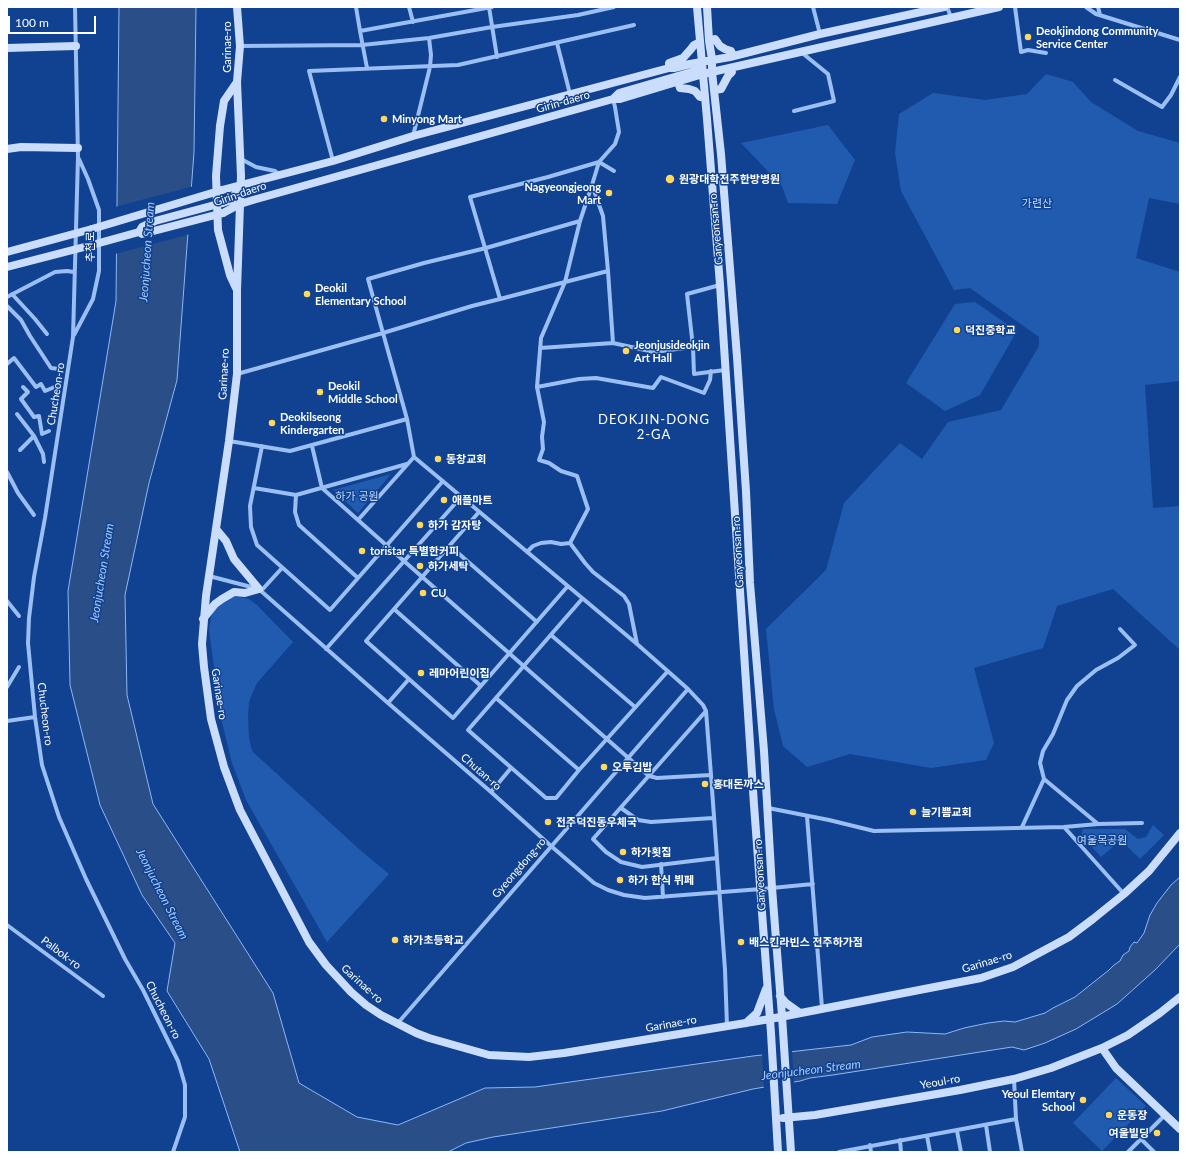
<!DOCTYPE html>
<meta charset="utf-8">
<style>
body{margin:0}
#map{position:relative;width:1187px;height:1159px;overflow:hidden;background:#104291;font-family:Lato,sans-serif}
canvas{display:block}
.frame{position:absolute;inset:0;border:8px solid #fff;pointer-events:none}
.scale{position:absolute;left:8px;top:16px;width:88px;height:18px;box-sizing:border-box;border:2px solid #fff;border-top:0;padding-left:5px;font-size:12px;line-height:14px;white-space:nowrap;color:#fff;-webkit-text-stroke:3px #104291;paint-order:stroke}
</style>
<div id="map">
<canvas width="1187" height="1159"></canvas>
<div class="frame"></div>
<div class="scale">100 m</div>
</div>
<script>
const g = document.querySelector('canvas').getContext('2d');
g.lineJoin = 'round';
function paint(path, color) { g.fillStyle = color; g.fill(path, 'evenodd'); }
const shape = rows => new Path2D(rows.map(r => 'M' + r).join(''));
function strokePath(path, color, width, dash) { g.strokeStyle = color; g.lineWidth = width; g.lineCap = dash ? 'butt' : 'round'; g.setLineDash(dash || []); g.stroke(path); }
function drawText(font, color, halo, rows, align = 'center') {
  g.font = font + ' Lato,"Noto Sans KR",sans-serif'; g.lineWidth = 3; g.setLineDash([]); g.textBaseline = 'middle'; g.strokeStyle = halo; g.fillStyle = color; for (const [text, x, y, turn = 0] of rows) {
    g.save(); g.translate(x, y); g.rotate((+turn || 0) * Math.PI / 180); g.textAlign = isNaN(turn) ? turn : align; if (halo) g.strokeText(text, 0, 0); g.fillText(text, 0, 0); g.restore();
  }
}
paint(shape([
 [1046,74,1073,82,1091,102,1138,131,1180,143,1180,204,1149,198,1136,258,1180,272,1180,381,1145,385,1153,508,1180,506,1180,650,1113,589,1057,606,1043,648,974,668,994,743,986,760,931,768,850,754,807,767,783,746,774,709,766,629,826,570,844,503,900,443,922,459,948,422,1001,410,1039,346,1039,337,970,288,954,290,901,191,895,153,899,114,933,93,985,100,1027,94],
 [828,125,855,160,837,204,788,203,782,186,741,143],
 [975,302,1017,331,980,395,945,411,906,383,955,304],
 [391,474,358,513,333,490],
 [234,597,240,597,249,599,257,605,293,642,257,683,252,694,249,702,248,717,249,737,251,747,253,752,359,849,389,874,327,942,246,800,232,763,221,718,209,630,211,617,214,610,220,605],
 [1153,825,1164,835,1140,859,1121,840,1101,857,1082,836,1082,832,1083,829,1125,829,1138,839,1146,837],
 [1116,1078,1146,1106,1102,1151,1073,1123]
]), '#215bb0');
const water = shape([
 [119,7,196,7,194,152,177,380,149,483,125,595,127,695,153,804,273,993,299,1083,357,1117,398,1125,485,1088,535,1087,753,1056,851,1045,872,1037,907,1032,945,1034,964,1028,988,1023,1004,1021,1015,1022,1045,1013,1053,1008,1075,997,1109,970,1114,965,1120,961,1123,955,1129,951,1130,947,1134,942,1137,943,1144,933,1150,915,1157,903,1171,885,1180,877,1180,944,1155,970,1117,1004,1076,1029,1045,1043,1024,1050,1012,1047,833,1075,810,1078,800,1081,753,1089,662,1111,493,1137,466,1143,448,1152,240,1152,209,1059,167,991,175,943,142,895,100,805,70,685,68,591,116,301,119,7]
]);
paint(water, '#294e88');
strokePath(water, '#8cb8f7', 1);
paint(shape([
 [194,186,190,234,115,254,115,207],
 [792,1050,794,1084,764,1089,762,1053]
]), '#104291');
strokePath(shape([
 [75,7,78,157,73,337,45,518,34,577,29,618,28,643,35,717,42,765,59,817,86,879,125,959,143,990,178,1061,185,1085,185,1117,173,1152],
 [356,7,360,31,492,7],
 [409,7,413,22],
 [489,7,497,57],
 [813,7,820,34],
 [947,7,951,17],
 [1015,7,1021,52,1028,50,1046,53],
 [1086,7,1096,14,1180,40],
 [1098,7,1100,15],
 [360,31,367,68],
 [557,43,570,94],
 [240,46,362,45,429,38,492,27,578,15,614,7],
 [1115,80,1162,107,1171,95,1180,77],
 [794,111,834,101,828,74,801,52],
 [413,136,430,67,431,55,429,38],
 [241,159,256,167,275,171,280,175],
 [333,161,309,71,458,65,634,25],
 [580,221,592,185],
 [608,271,603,216,592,185,599,162,615,144,619,132,615,107,613,99],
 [720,285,687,294,693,347,694,374,725,370],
 [12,294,35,319,47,334],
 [7,297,55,272,67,271,74,272],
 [500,299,470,197,548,177,599,162,614,171],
 [7,306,21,320,30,336,51,368,59,369],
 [74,335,93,299,99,271,99,210,88,179,79,159],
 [540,348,613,343,654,352,693,347],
 [7,364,14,358,36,387,41,384,45,391,57,386],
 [237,374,383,333,407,419,414,457,637,644,688,689,703,705,706,711,711,775,725,970,727,1026],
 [23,387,28,392,21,399,34,417,39,416,42,434,49,431],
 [537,387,579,379,596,378,653,388,661,377,704,393,710,380,711,371],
 [17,414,34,436,43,454,44,462],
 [229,441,290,451,407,419],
 [262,446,250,506,251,527,257,545,330,610,443,481],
 [312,446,322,488,404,561,649,776,657,778,711,775],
 [20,450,34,436],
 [7,472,18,493,34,515],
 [254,488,296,495,407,464],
 [296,495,295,512,299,525,358,578],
 [479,512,366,641,453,718,567,587],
 [358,520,414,457],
 [570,543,585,563,593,572,624,596,629,604,637,644],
 [450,546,537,622],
 [527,552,533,546,541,543,551,542,561,544,570,543,588,509,577,476,561,471,549,463,539,460,543,449,542,437,544,422,537,387,541,338,565,282,580,221,486,248,424,263,368,279,383,333,472,306,500,299,565,282,608,271,613,343],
 [209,576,259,589,261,591,388,703,491,792,551,846,594,883,608,890,624,895,645,898,761,889,813,884],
 [261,591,282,568],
 [582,599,468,730,546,798,556,798,579,770,668,671],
 [7,601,19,616],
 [394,609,481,686],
 [551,635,635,707],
 [326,649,461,497],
 [7,687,19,667],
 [496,698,579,770],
 [388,703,409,679],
 [706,711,593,839,606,852,621,862,642,867,717,858],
 [7,721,35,717],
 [491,792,511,768],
 [621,808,638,820,651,822,713,818],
 [768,808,829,820,874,831,1064,827,1124,894],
 [807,816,822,1008],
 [1098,824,1044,779,1040,763,1043,751,1053,734,1067,700,1077,686,1096,670,1118,658,1135,645,1120,629],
 [1022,827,1044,779],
 [1064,827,1098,824,1142,823],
 [661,864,663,897],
 [7,925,103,996],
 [397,1024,688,689],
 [1014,1079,1016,1119,1022,1152],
 [986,1125,990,1152],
 [957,1131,961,1152],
 [927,1136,930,1152],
 [1141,1139,1154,1152],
 [900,1140,901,1152],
 [870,1145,871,1152],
 [839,1152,1016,1119],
 [1128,1152,1165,1115]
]), '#9bbef3', 4);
strokePath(shape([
 [237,7,240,46,237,82,241,176,237,290,237,374,229,441,206,596,202,644,204,667,211,719,224,767,240,810,309,942,326,965,351,992,366,1005,381,1015,416,1033,429,1038,489,1055,529,1057,564,1053,770,1019,981,978,1013,967,1069,937,1093,919,1124,894,1149,871,1180,833],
 [697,7,707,119,720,285,754,805,771,1033,778,1152],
 [707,7,709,41,712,59,712,72,721,154,737,357,746,491,750,583,764,751,772,888,782,1016,791,1152],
 [709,41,715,39,720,46,725,49,731,51,733,56],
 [7,48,76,46],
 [669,68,669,63,683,58,691,49,694,45,700,42],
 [678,82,680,88,689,89,695,91,700,97,705,97],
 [714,90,721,89,728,76,732,72,731,68],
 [613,99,619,93,702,69],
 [7,149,21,147,78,148],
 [222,190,333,161,413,136,669,68,674,68,690,64,730,57,820,34,944,7],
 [222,203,232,200,239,187],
 [223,213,240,204,253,200,613,99,620,99,703,74,999,7],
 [7,252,92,229],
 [7,267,92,245],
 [236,288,230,275,218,230,216,176,220,126,224,101,237,82],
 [203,619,215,604,222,599,234,592,245,593,259,589,234,559,226,541,216,529],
 [780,996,786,1003,800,1013],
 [746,1023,757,1013,766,989],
 [1102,1048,1116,1068,1180,1129],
 [783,1118,815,1115,960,1090,1014,1079,1051,1068,1102,1048,1128,1035,1160,1013,1180,997]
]), '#caddfd', 8);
strokePath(shape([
 [92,229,222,190],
 [139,232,142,227,155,221,222,203],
 [92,245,139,232,142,234,223,213]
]), '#caddfd', 8);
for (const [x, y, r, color] of [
 [1028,37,4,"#ffd85d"],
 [384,119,4,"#ffd85d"],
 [670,179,5,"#ffd85d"],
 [609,193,4,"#ffd85d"],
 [307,294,4,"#ffd85d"],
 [957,330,4,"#ffd85d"],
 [626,351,4,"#ffd85d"],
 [320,392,4,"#ffd85d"],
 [272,423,4,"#ffd85d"],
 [438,459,4,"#ffd85d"],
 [444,500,4,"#ffd85d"],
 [420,525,4,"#ffd85d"],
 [362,551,4,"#ffd85d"],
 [420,566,4,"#ffd85d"],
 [423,593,4,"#ffd85d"],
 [421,673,4,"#ffd85d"],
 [604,767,4,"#ffd85d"],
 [705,784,4,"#ffd85d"],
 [913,812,4,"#ffd85d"],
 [548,822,4,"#ffd85d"],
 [623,852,4,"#ffd85d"],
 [620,880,4,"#ffd85d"],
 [395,940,4,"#ffd85d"],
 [741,942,4,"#ffd85d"],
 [1083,1100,4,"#ffd85d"],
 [1109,1115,4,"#ffd85d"],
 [1157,1133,4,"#ffd85d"]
]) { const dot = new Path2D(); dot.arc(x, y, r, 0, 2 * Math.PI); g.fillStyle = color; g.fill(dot); strokePath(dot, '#104291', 1.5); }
drawText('bold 11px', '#fff', '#104291', [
 ["Deokjindong Community",1036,31],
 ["Service Center",1036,44],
 ["Minyong Mart",392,119],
 ["원광대학전주한방병원",679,179],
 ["Nagyeongjeong",601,187,"right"],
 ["Mart",601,200,"right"],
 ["Deokil",315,288],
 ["Elementary School",315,301],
 ["덕진중학교",965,330],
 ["Jeonjusideokjin",634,345],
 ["Art Hall",634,358],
 ["Deokil",328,386],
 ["Middle School",328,399],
 ["Deokilseong",280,417],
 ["Kindergarten",280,430],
 ["동창교회",446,459],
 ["애플마트",452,500],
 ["하가 감자탕",428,525],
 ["toristar 특별한커피",370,551],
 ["하가세탁",428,566],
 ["CU",431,593],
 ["레마어린이집",429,673],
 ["오투김밥",612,767],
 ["홍대돈까스",713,784],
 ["늘기쁨교회",921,812],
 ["전주덕진동우체국",556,822],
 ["하가횟집",631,852],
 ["하가 한식 뷔페",628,880],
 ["하가초등학교",403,940],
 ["배스킨라빈스 전주하가점",749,942],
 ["Yeoul Elemtary",1075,1094,"right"],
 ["School",1075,1107,"right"],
 ["운동장",1117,1115],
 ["여울빌딩",1149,1133,"right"]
], 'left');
drawText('11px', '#fff', '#104291', [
 ["Garinae-ro",227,47,-90],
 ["Girin-daero",563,102,-16],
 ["Girin-daero",240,194,-19],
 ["Garyeonsan-ro",716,229,-95],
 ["추천로",90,247,-90],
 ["Garinae-ro",224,374,-87],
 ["Chucheon-ro",56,394,-81],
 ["Garyeonsan-ro",738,552,-93],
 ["Garinae-ro",219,694,81],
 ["Chucheon-ro",45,714,83],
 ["Chutan-ro",481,772,41],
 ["Gyeongdong-ro",519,868,-49],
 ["Garyeonsan-ro",760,875,-93],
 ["Palbok-ro",61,953,37],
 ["Garinae-ro",987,962,-17],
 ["Garinae-ro",362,984,42],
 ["Chucheon-ro",163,1010,63],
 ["Garinae-ro",671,1024,-10],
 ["Yeoul-ro",940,1082,-10]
]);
drawText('11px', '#c2dafe', '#104291', [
 ["가련산",1037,203],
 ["하가 공원",357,496],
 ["여울목공원",1102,840]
]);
drawText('italic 12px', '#a7c9fa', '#104291', [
 ["Jeonjucheon Stream",147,252,-86],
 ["Jeonjucheon Stream",102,573,-81],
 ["Jeonjucheon Stream",162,894,63],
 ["Jeonjucheon Stream",811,1070,-7]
]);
g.letterSpacing = '1px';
drawText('13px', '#fff', '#104291', [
 ["DEOKJIN-DONG",654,420],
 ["2-GA",654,435]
]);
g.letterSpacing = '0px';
</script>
